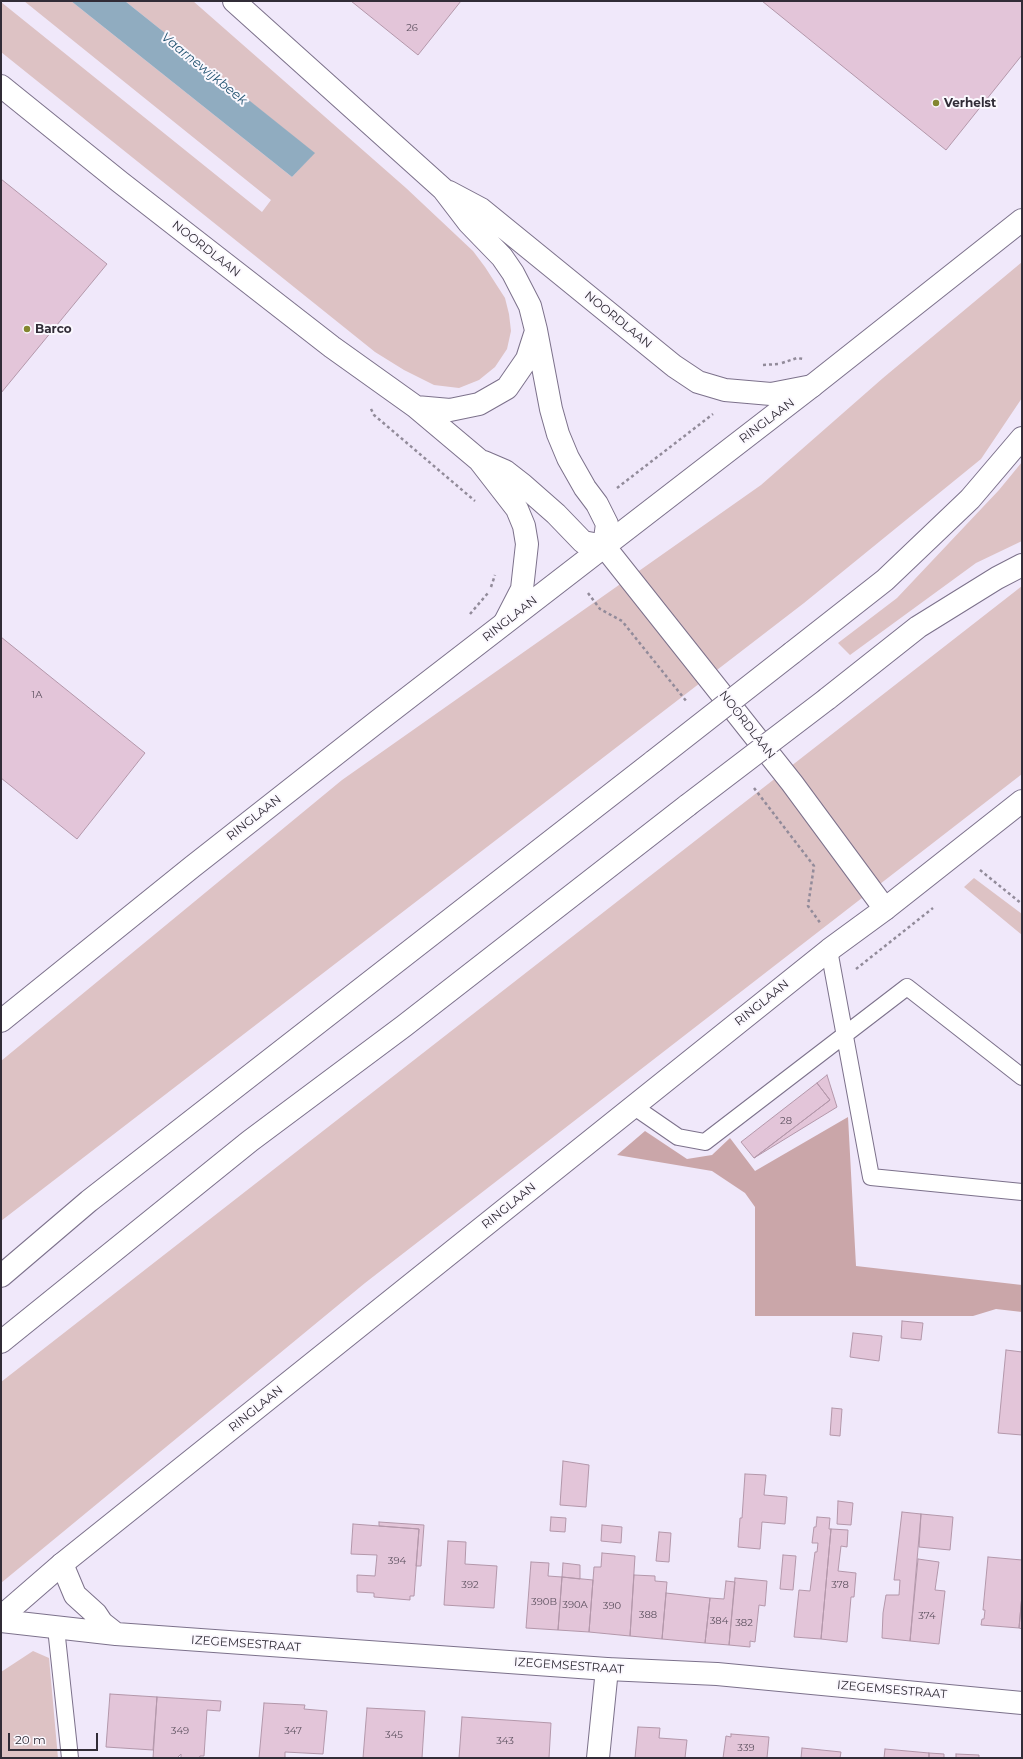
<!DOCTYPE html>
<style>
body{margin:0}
#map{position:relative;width:1023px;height:1759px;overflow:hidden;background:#f0e8fa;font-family:Montserrat,sans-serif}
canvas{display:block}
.frame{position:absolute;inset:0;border:2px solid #312c37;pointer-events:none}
.scale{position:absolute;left:8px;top:1733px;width:90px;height:18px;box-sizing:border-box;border:2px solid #312c37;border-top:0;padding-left:5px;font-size:12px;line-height:14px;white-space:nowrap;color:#312c37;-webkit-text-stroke:3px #fbf8fe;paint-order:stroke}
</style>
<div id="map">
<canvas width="1023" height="1759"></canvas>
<div class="frame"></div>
<div class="scale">20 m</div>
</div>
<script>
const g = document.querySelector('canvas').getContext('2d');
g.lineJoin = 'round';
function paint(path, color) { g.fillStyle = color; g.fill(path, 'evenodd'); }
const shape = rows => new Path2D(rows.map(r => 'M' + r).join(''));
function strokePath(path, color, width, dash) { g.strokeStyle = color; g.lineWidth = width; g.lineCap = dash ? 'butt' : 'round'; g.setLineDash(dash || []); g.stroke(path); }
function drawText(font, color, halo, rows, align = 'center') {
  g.font = font + ' Montserrat,sans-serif'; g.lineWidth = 4; g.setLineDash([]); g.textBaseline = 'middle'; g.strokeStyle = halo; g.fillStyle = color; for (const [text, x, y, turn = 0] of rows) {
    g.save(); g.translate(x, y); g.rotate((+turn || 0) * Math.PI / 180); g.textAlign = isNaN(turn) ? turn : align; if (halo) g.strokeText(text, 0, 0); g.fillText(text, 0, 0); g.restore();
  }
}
paint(shape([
 [24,1,71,1,292,177,314,153,125,1,193,1,406,188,473,251,485,267,505,298,509,314,511,331,507,349,495,367,479,380,459,388,434,385,404,370,375,352,1,52,1,2,262,212,271,200],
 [1022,262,1022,398,981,459,804,603,1,1221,1,1061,342,780,761,485,883,378],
 [1022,462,1022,541,976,563,850,655,838,643,897,598,999,490],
 [1022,586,1022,774,365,1283,1,1583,1,1382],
 [974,878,1022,914,1022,935,964,887],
 [33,1651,49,1658,58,1758,1,1758,1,1672]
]), '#ddc2c4');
paint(shape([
 [848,1117,856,1266,1022,1285,1022,1312,996,1309,973,1316,755,1316,755,1207,745,1193,712,1171,617,1155,645,1131,687,1159,712,1155,730,1138,755,1171]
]), '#caa6a9');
paint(shape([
 [71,1,125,1,315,153,292,177]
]), '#90acc0');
const building = shape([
 [351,1,461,1,418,55,351,1],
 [762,1,1022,1,1022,55,946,150,762,1],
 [1,179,107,264,1,393,1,179],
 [1,637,145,753,77,839,1,778,1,637],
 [827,1075,837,1107,754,1158,830,1100,817,1083,827,1075],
 [817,1083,830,1100,754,1158,741,1142,817,1083],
 [902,1321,923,1323,921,1340,901,1338,902,1321],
 [853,1333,882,1336,879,1361,850,1357,853,1333],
 [1006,1350,1022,1352,1022,1435,998,1433,1006,1350],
 [832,1408,842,1409,840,1436,830,1435,832,1408],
 [563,1461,589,1465,586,1507,560,1505,563,1461],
 [745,1474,766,1475,764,1495,787,1497,785,1524,762,1522,760,1549,738,1547,740,1518,742,1518,745,1474],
 [838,1501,853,1503,851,1525,837,1524,838,1501],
 [902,1512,921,1514,910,1641,882,1638,883,1613,886,1595,899,1595,900,1580,894,1580,902,1512],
 [921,1514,953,1517,950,1550,919,1547,921,1514],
 [551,1517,566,1518,565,1532,550,1531,551,1517],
 [817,1517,830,1518,829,1529,831,1529,821,1639,794,1637,799,1590,810,1591,815,1552,817,1552,818,1543,812,1543,814,1527,816,1527,817,1517],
 [379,1522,424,1525,421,1566,416,1566,419,1529,379,1526,379,1522],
 [353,1524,419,1529,414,1596,410,1596,410,1600,374,1597,374,1593,357,1592,357,1575,375,1576,377,1555,351,1554,353,1524],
 [602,1525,622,1527,621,1543,601,1541,602,1525],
 [831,1529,848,1530,847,1547,841,1546,838,1571,856,1573,854,1597,851,1597,847,1642,821,1639,831,1529],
 [659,1532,671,1533,669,1562,656,1561,659,1532],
 [448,1541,466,1542,465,1564,497,1566,494,1608,444,1605,448,1541],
 [602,1553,635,1556,630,1636,589,1632,594,1567,601,1567,602,1553],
 [783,1555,796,1556,793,1590,780,1589,783,1555],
 [988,1557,1022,1560,1022,1595,1019,1628,981,1625,982,1619,984,1619,985,1610,983,1610,988,1557],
 [918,1559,939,1562,935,1590,945,1591,939,1644,910,1641,918,1559],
 [531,1562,549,1563,548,1576,562,1577,558,1630,526,1628,531,1562],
 [563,1563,580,1565,580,1579,562,1577,563,1563],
 [634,1575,655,1576,655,1581,667,1582,662,1639,630,1636,634,1575],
 [562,1577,593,1580,589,1632,558,1630,562,1577],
 [735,1578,767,1581,765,1606,759,1605,755,1642,750,1641,750,1647,729,1645,735,1578],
 [726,1581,735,1582,729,1645,705,1643,710,1598,724,1599,726,1581],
 [666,1593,710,1598,705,1643,662,1639,666,1593],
 [1022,1595,1022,1629,1019,1628,1022,1595],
 [110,1694,157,1697,153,1750,106,1747,110,1694],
 [157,1697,221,1701,220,1711,207,1710,204,1756,200,1756,199,1758,181,1758,181,1754,177,1758,153,1758,157,1697],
 [264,1703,305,1705,304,1709,327,1711,323,1754,285,1752,285,1758,259,1758,264,1703],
 [367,1708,425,1711,422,1758,363,1758,367,1708],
 [462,1717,551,1723,549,1758,459,1758,462,1717],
 [638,1727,660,1728,659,1738,687,1740,685,1758,635,1758,638,1727],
 [731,1734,769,1737,767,1758,723,1758,726,1736,731,1737,731,1734],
 [802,1748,841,1752,840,1758,801,1758,802,1748],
 [885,1749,929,1753,929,1758,884,1758,885,1749],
 [929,1753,944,1754,944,1758,929,1758,929,1753],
 [956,1754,979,1755,979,1758,956,1758,956,1754]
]);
paint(building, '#e3c5d9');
strokePath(building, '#b397aa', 1);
const service = shape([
 [829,950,871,1177,1022,1192],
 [633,1106,678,1137,705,1142,907,987,1022,1077],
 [56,1628,70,1758]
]);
const minor = shape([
 [598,1758,607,1669]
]);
const tertiary = shape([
 [234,1,443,189,469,223,502,257,513,273,530,306,536,330,551,409,558,434,568,458,585,488,597,504,607,524,604,546],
 [1,86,120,182,332,347,416,407,479,460,517,509,524,526,527,544,522,589,505,622],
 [449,192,481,209,674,366,698,382,725,390,771,394,812,386],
 [416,407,450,410,479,404,507,388,527,359,536,331],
 [484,462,505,471,523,485,556,514,583,542,604,546,792,783,885,909],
 [62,1564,75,1595,96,1614,102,1623,116,1634],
 [1,1621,116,1634,607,1669,717,1674,1022,1703]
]);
const primary = shape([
 [1,1021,192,867,378,721,812,386,1022,220],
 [1,1617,62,1564,829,950,885,909,1022,801]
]);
const motorway = shape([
 [792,653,885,580,970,499,1022,438],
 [827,699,918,627,997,578,1022,565],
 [1,1276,89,1201,654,761],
 [1,1342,250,1141,404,1026,688,805]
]);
strokePath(service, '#7c718b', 18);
strokePath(minor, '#7c718b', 24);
strokePath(tertiary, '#7c718b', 24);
strokePath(primary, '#7c718b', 24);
strokePath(motorway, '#7c718b', 24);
strokePath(shape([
 [782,363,797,358,803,359],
 [763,365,778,364],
 [371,409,374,415,475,501],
 [617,488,713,414],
 [491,587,495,575],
 [588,593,600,609,622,621,687,702],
 [470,614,488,593],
 [754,788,814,866,808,906,821,924],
 [980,870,1022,904],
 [856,969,933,908]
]), '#928b9a', 2.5, [3, 3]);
strokePath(service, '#fff', 16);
strokePath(minor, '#fff', 22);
strokePath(tertiary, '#fff', 22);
strokePath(primary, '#fff', 22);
strokePath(motorway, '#fff', 22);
const motorwayBridge = shape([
 [654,761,792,653],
 [688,805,827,699]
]);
strokePath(motorwayBridge, '#7c718b', 24, []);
strokePath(motorwayBridge, '#fff', 22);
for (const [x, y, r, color] of [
 [936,103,4,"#838630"],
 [27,329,4,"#838630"]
]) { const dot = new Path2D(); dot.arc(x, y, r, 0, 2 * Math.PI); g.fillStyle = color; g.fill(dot); strokePath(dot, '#fbf8fe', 1.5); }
drawText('10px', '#5e5260', null, [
 ["26",412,28],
 ["1A",37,695],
 ["28",786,1121],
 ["394",397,1561],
 ["392",470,1585],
 ["378",840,1585],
 ["390B",544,1602],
 ["390A",575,1605],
 ["390",612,1606],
 ["388",648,1615],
 ["374",927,1616],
 ["384",719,1621],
 ["382",744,1623],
 ["349",180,1731],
 ["347",293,1731],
 ["345",394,1735],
 ["343",505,1741],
 ["339",746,1748]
]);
drawText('bold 12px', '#312c37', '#fbf8fe', [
 ["Verhelst",944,103],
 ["Barco",35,329]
], 'left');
drawText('12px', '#312c37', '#fbf8fe', [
 ["NOORDLAAN",206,249,38],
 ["NOORDLAAN",618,320,39],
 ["RINGLAAN",767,421,-37],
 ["RINGLAAN",510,619,-38],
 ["NOORDLAAN",747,725,52],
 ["RINGLAAN",254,818,-38],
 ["RINGLAAN",762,1003,-39],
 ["RINGLAAN",509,1206,-39],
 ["RINGLAAN",256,1409,-39],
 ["IZEGEMSESTRAAT",246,1644,4],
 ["IZEGEMSESTRAAT",569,1666,4],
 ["IZEGEMSESTRAAT",892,1690,5]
]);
drawText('italic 13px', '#235472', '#fbf8fe', [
 ["Vaarnewijkbeek",204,69,39]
]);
</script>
